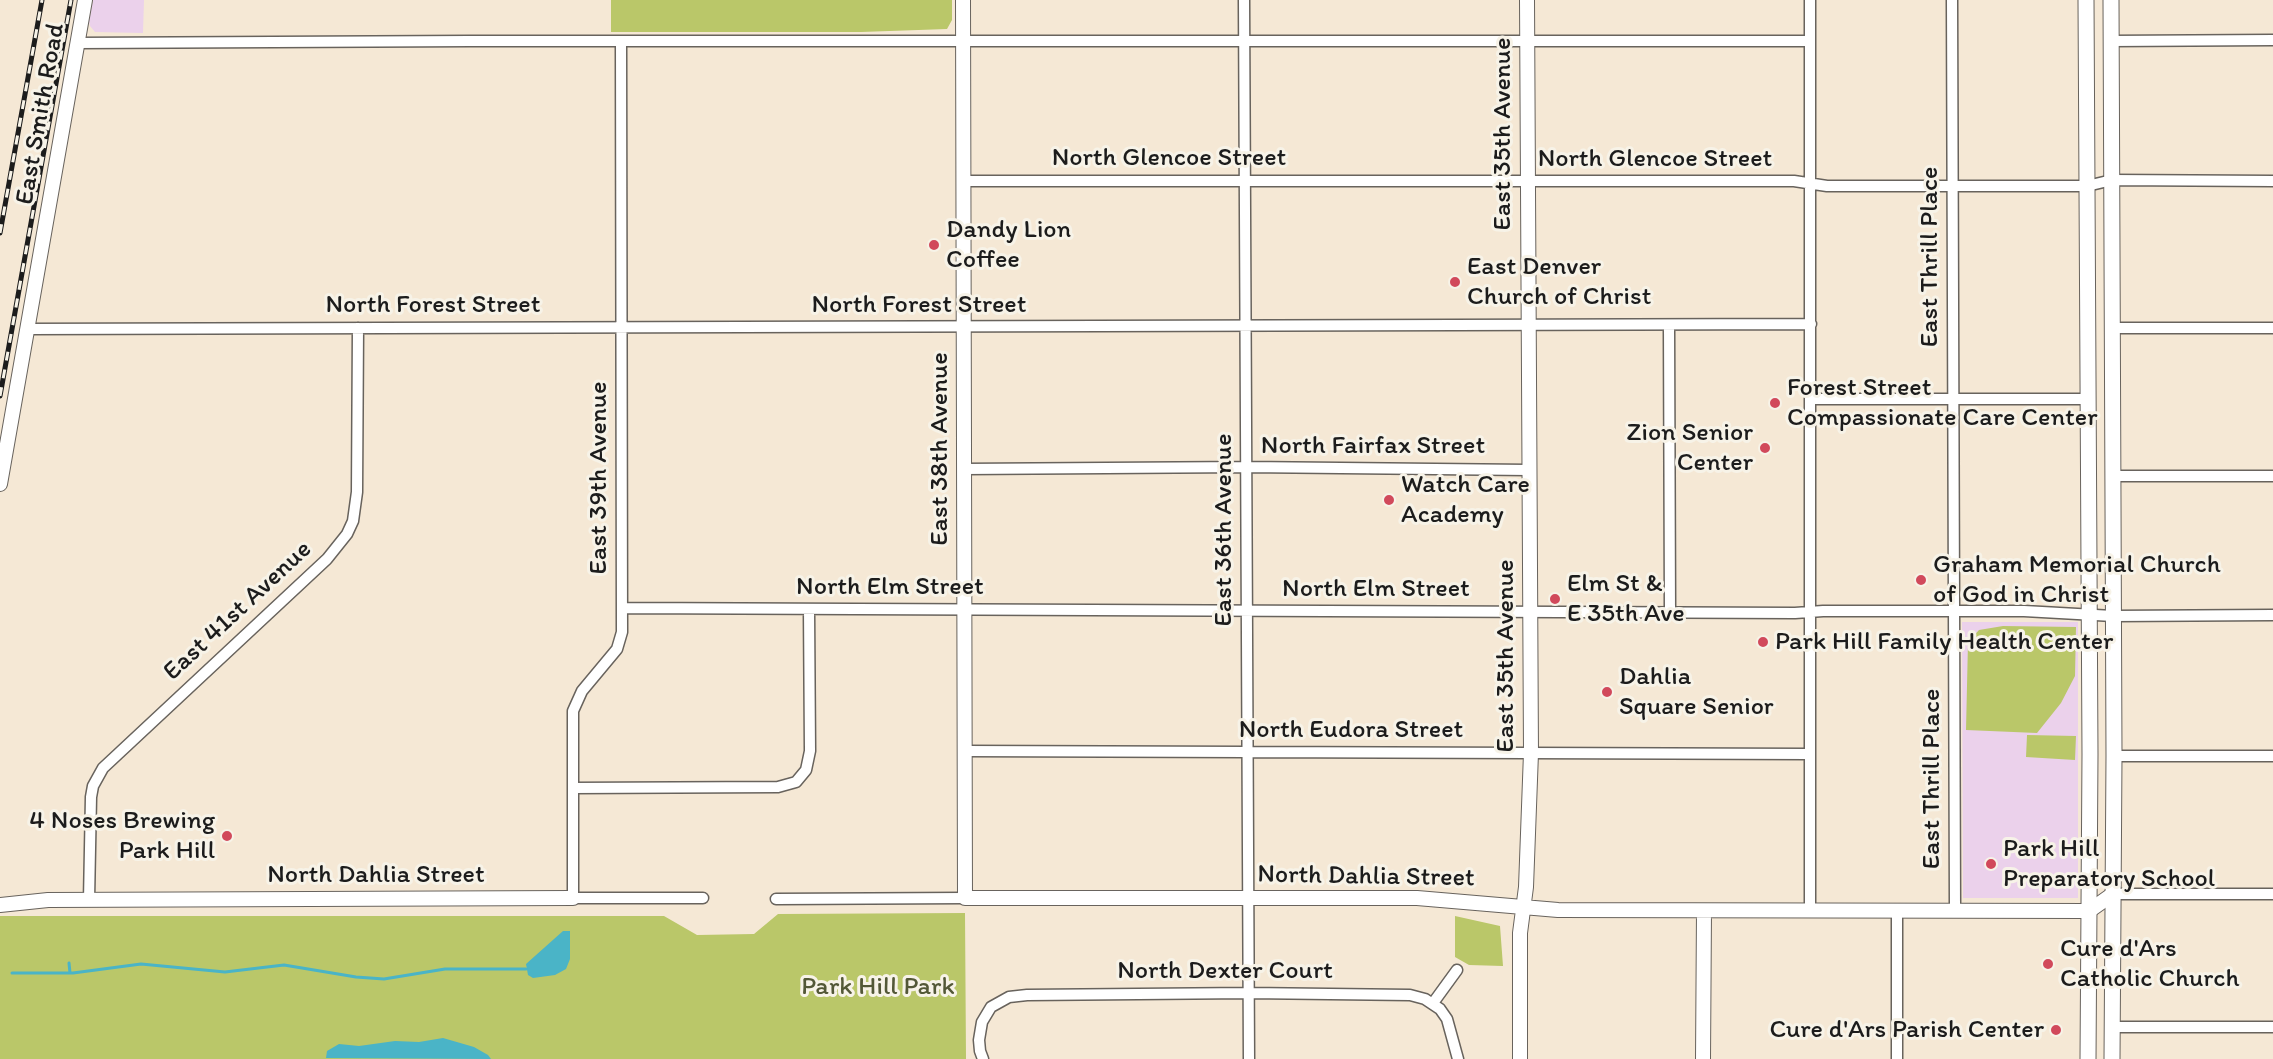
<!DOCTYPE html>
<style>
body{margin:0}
canvas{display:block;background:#f5e8d5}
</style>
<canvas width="2273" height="1059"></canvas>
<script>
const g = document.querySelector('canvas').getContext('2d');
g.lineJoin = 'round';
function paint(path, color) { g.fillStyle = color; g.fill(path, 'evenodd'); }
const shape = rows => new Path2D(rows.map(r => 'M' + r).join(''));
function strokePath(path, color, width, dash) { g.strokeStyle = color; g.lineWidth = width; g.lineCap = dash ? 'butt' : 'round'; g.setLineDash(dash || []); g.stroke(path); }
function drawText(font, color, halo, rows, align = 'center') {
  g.font = font + ' Itim,sans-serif'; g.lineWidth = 6; g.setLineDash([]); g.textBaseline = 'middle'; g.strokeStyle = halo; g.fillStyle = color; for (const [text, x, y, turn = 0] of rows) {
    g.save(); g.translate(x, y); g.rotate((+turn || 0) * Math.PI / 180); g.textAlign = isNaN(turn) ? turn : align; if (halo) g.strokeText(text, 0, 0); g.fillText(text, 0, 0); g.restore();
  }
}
paint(shape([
 [93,0,144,0,143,33,95,32,90,26,89,21],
 [1962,622,2078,622,2078,898,1963,898]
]), '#ebd1eb');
paint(shape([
 [611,0,952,0,952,20,947,29,861,32,611,32],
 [2003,626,2076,627,2075,676,2061,703,2037,733,1966,730,1968,642,1979,630],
 [2027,735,2076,736,2075,760,2026,757],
 [965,913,966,1059,0,1059,0,916,664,916,697,935,754,934,778,914],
 [1455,916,1500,926,1503,966,1469,965,1455,957]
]), '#bac769');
paint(shape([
 [563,931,570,931,570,959,566,969,555,975,533,978,528,975,526,964],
 [443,1038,474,1047,488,1055,491,1059,326,1058,327,1051,339,1044,359,1046,395,1041,419,1042]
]), '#4ab4c7');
strokePath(shape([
 [69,963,70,973],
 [12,973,73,973,141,964,225,972,284,965,356,977,384,979,445,969,526,969]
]), '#4ab4c7', 3);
const minor = shape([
 [1244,0,1249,1059],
 [1810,0,1810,910],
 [1952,0,1955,910],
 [621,41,622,632,617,649,582,691,573,711,573,898,703,898],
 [2110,41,2273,40],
 [77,43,470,41,1810,41],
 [963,181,1794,181,1827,186,2087,186,2112,180,2273,181],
 [1669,325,1670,613],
 [2112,328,2273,328],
 [28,329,1811,324],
 [1811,399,2087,399],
 [964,469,1247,467,1529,470],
 [2113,476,2273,476],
 [622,608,1795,613,1823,611,2024,611,2113,616,2273,615],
 [965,751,1809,754],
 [2114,756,2273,756],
 [573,788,778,787,796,782,806,770,810,751,809,609],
 [2113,894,2273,894],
 [776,899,965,898],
 [89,900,91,797,93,786,103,768,327,559,347,534,353,521,357,492,358,328],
 [1897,911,1897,1059],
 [1433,1003,1457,970],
 [2112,1027,2273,1027],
 [983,1059,980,1051,979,1040,982,1022,991,1007,1009,997,1027,995,1249,993,1410,995,1425,999,1440,1009,1447,1019,1458,1059]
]);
const tertiary = shape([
 [963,0,965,898,1417,898,1558,910,2089,911,2113,894],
 [0,484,85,0],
 [0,905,48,900,573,898],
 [1520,1059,1520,933,1526,887,1531,753,1527,0],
 [1703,1059,1704,911]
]);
const secondary = shape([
 [2086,0,2090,754,2088,1059],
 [2111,0,2114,756,2112,1059]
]);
strokePath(minor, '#68635d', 13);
strokePath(tertiary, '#68635d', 16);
strokePath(secondary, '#68635d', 17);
strokePath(minor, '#fff', 10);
strokePath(tertiary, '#fff', 14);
strokePath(secondary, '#fff', 15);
const rail = shape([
 [0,233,42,0],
 [0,396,71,0]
]);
strokePath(rail, '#1c1c1c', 5);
strokePath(rail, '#f7f3e8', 3, [9]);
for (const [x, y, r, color] of [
 [934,245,6,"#d1495b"],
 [1455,282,6,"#d1495b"],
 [1775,403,6,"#d1495b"],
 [1765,448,6,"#d1495b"],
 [1389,500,6,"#d1495b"],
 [1921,580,6,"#d1495b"],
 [1555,599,6,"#d1495b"],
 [1763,642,6,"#d1495b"],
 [1607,692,6,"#d1495b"],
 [227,836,6,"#d1495b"],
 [1991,864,6,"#d1495b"],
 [2048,964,6,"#d1495b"],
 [2056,1030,6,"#d1495b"]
]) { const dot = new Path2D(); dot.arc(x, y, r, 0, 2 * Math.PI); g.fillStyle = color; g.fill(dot); strokePath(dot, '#f7f3e8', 2); }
drawText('26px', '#1c1c1c', '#f7f3e8', [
 ["East Smith Road",41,114,-80],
 ["East 35th Avenue",1503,134,-90],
 ["North Glencoe Street",1169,158],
 ["North Glencoe Street",1655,159],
 ["East Thrill Place",1930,257,-90],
 ["North Forest Street",433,305],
 ["North Forest Street",919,305],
 ["North Fairfax Street",1373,446],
 ["East 38th Avenue",940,449,-90],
 ["East 39th Avenue",599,478,-90],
 ["East 36th Avenue",1224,530,-90],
 ["North Elm Street",890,587],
 ["North Elm Street",1376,589],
 ["East 41st Avenue",238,611,-43],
 ["East 35th Avenue",1506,656,-90],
 ["North Eudora Street",1351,730],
 ["East Thrill Place",1932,779,-90],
 ["North Dahlia Street",376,875],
 ["North Dahlia Street",1366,877,1],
 ["North Dexter Court",1225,971]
]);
drawText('26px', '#1c1c1c', '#f7f3e8', [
 ["Dandy Lion",946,230],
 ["Coffee",946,260],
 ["East Denver",1467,267],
 ["Church of Christ",1467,297],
 ["Forest Street",1787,388],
 ["Compassionate Care Center",1787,418],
 ["Zion Senior",1753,433,"right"],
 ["Center",1753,463,"right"],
 ["Watch Care",1401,485],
 ["Academy",1401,515],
 ["Graham Memorial Church",1933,565],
 ["of God in Christ",1933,595],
 ["Elm St &",1567,584],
 ["E 35th Ave",1567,614],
 ["Park Hill Family Health Center",1775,642],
 ["Dahlia",1619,677],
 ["Square Senior",1619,707],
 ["4 Noses Brewing",215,821,"right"],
 ["Park Hill",215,851,"right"],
 ["Park Hill",2003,849],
 ["Preparatory School",2003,879],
 ["Cure d'Ars",2060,949],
 ["Catholic Church",2060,979],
 ["Cure d'Ars Parish Center",2044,1030,"right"]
], 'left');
drawText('26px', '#535837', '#f7f3e8', [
 ["Park Hill Park",878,987]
]);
</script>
